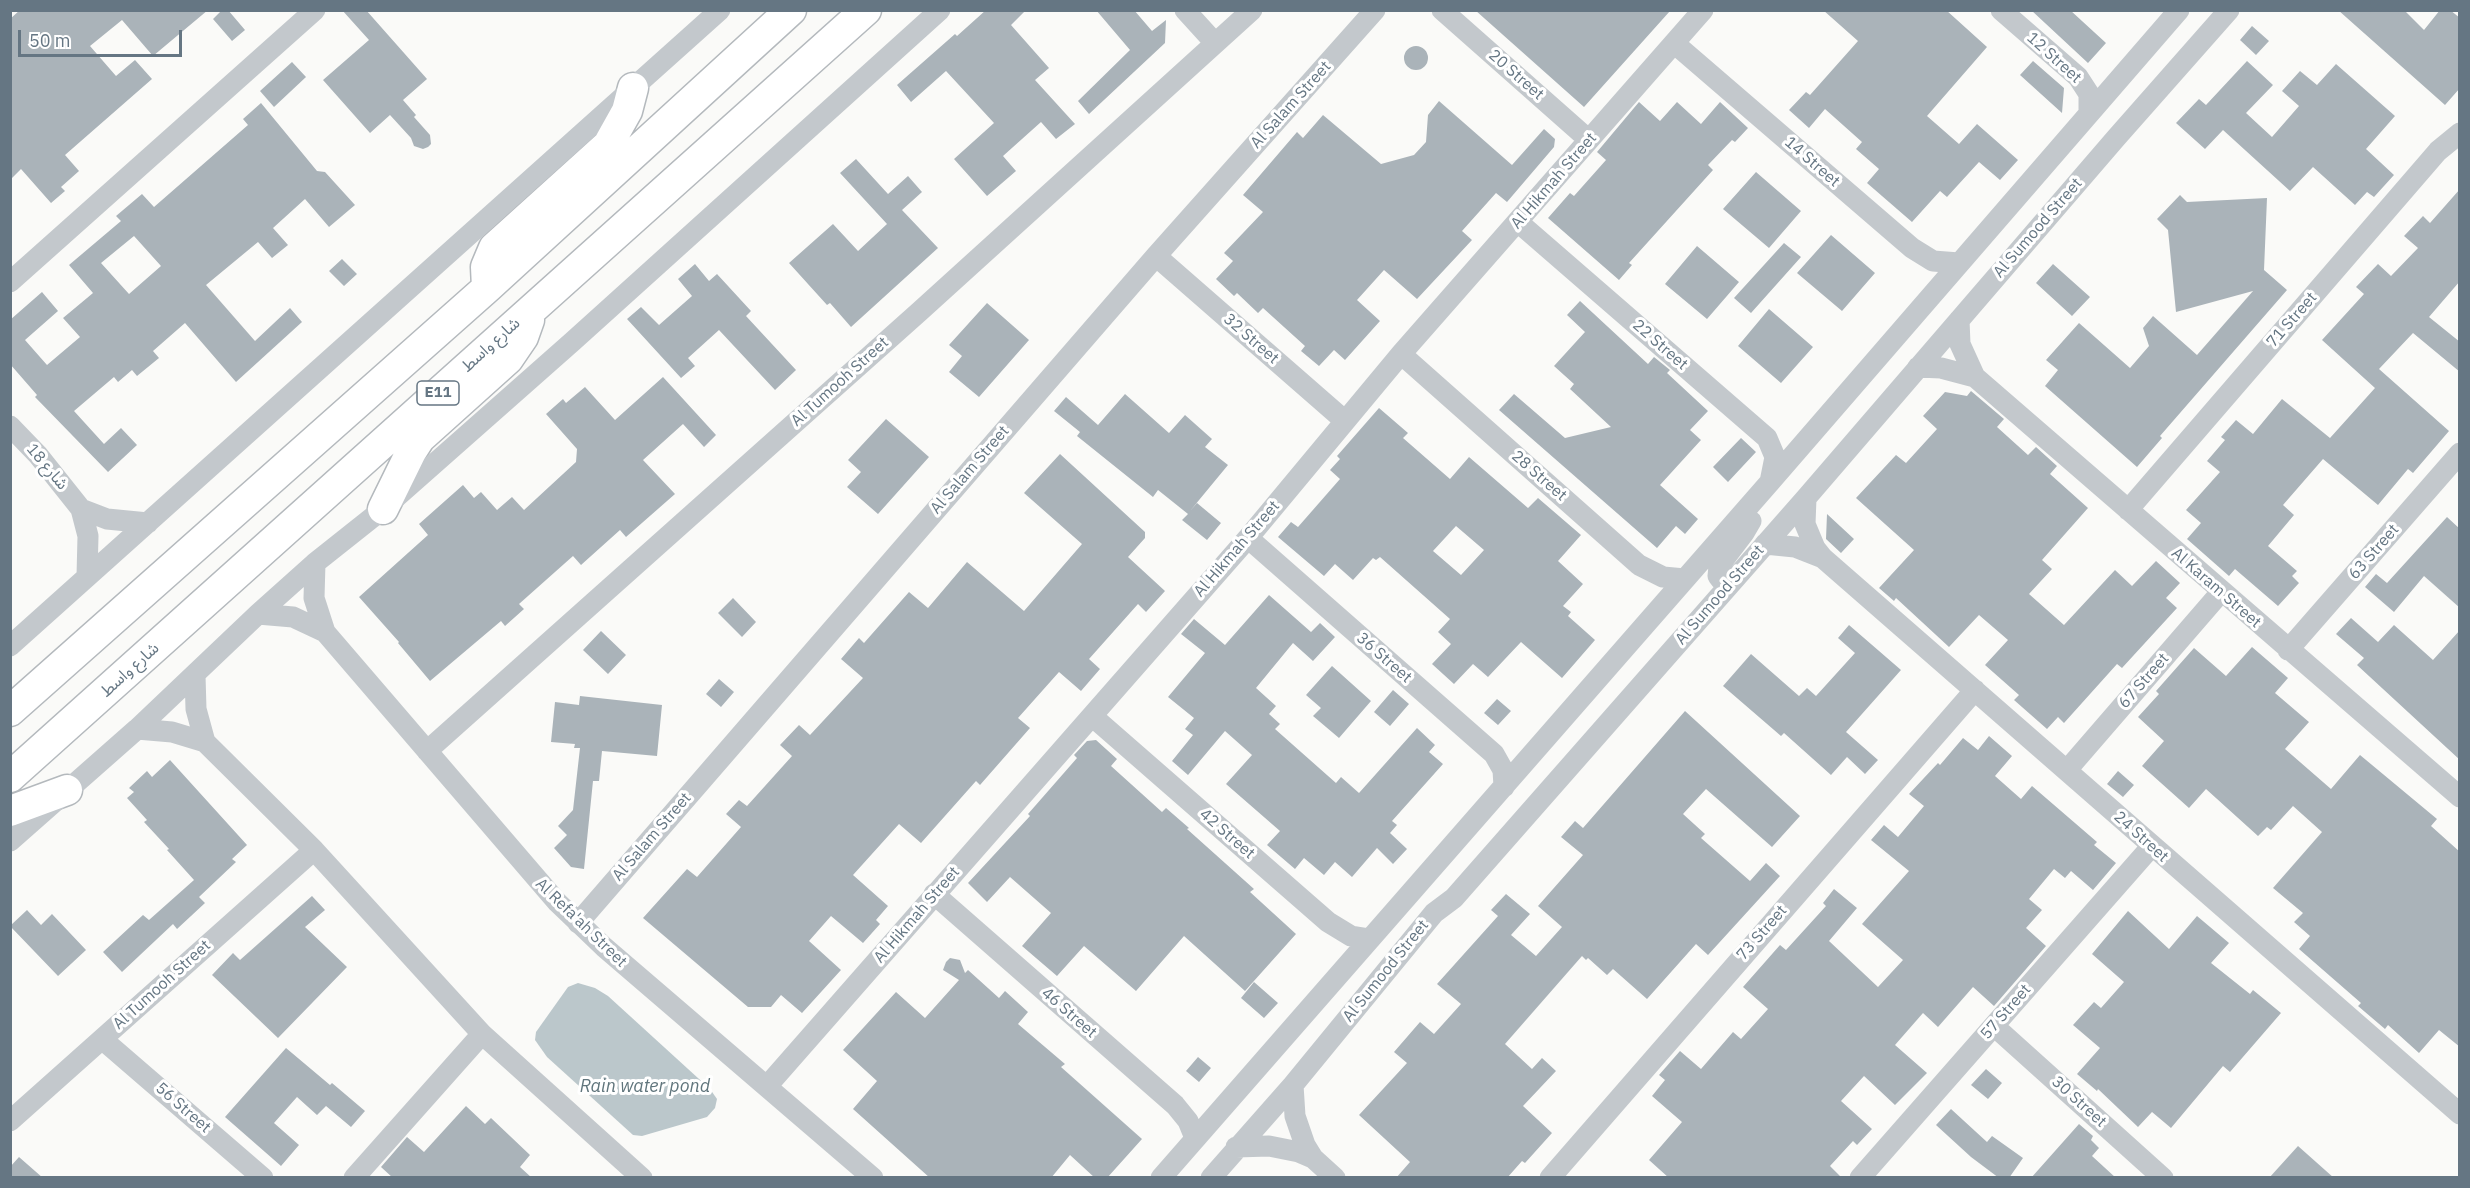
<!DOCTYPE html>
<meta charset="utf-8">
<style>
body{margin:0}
#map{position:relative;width:2470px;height:1188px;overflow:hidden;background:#fafaf8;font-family:"IBM Plex Sans",sans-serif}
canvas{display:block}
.frame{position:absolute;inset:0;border:12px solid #657683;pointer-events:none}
.scale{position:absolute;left:18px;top:30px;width:164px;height:27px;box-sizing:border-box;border:3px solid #657683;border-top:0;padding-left:8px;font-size:18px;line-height:21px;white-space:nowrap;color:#657683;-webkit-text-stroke:4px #fff;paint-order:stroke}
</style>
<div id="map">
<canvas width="2470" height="1188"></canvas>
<div class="frame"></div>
<div class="scale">50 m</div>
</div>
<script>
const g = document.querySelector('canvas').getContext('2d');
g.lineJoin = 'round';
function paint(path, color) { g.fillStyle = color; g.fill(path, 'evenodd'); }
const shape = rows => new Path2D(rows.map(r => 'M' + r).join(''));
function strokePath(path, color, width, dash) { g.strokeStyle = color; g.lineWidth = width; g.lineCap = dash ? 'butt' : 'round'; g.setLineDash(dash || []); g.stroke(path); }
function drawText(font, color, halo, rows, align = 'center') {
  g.font = font + ' "IBM Plex Sans","Noto Sans Arabic",sans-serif'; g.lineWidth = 6; g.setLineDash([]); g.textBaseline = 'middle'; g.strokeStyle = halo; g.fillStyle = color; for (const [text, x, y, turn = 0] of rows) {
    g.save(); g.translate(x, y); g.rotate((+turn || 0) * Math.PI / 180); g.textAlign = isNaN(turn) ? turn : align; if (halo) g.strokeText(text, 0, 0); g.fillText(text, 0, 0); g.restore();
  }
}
paint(shape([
 [578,983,595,988,608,996,710,1089,717,1099,715,1108,707,1117,642,1136,633,1135,547,1057,535,1040,536,1032,568,987]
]), '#bbc7cb');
paint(shape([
 [20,10,208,10,153,56,122,20,90,46,116,76,135,60,152,79,65,155,79,171,61,187,65,191,51,203,21,169,10,180,10,19],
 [222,10,228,10,245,30,232,41,213,19],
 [342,10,366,10,427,79,403,100,416,115,414,117,430,135,431,144,428,147,423,149,414,146,411,138,390,115,370,133,323,80,369,40],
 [986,10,1026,10,1011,25,1049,68,1035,80,1075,124,1056,139,1041,122,1003,156,1016,171,987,196,954,159,994,123,946,71,911,102,897,85,955,34,957,36],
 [1096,10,1134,10,1152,31,1166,20,1165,43,1089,114,1078,101,1130,50],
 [1475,10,1636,10,1670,11,1584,107],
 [1823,10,1946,10,1987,47,1927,116,1959,144,1977,124,2018,160,2000,180,1979,162,1947,197,1940,191,1912,222,1867,183,1879,169,1856,149,1862,142,1825,109,1809,128,1789,110,1806,92,1810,95,1858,41],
 [2031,10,2070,10,2106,43,2088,63],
 [2338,10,2404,10,2424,30,2440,10,2450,10,2460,18,2460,88,2445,105],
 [2252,26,2269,41,2256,55,2240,40],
 '1404 58a12 12 0 1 1 24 0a12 12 0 1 1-24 0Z',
 [2033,61,2064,88,2062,113,2020,75],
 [2247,61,2273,85,2246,113,2272,137,2299,106,2282,91,2300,71,2317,85,2336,64,2395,116,2366,149,2394,175,2374,197,2367,192,2355,205,2313,167,2290,191,2223,130,2205,149,2176,123,2199,99,2206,105],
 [292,62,306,77,274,107,260,91],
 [1439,101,1512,165,1544,129,1555,139,1554,147,1507,202,1496,193,1462,231,1472,240,1417,299,1384,270,1357,300,1380,321,1345,360,1334,350,1319,366,1301,351,1305,346,1263,308,1258,313,1237,293,1234,296,1216,279,1233,261,1224,253,1263,212,1243,195,1297,132,1303,138,1323,115,1381,164,1414,155,1426,142,1428,115],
 [1639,102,1660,121,1677,102,1701,124,1720,102,1748,128,1735,142,1732,140,1708,165,1713,170,1629,263,1632,265,1619,280,1548,218,1570,193,1574,196,1606,160,1597,152],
 [261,103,317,171,325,172,355,205,329,227,305,199,273,228,288,245,272,258,258,242,206,285,255,341,290,308,302,322,236,382,185,323,153,351,159,358,137,376,132,370,118,382,114,377,74,411,104,444,121,428,137,445,108,472,35,397,37,395,10,364,10,320,42,292,58,311,25,340,47,365,80,337,63,318,93,293,69,265,121,221,116,216,142,194,154,207,248,125,243,119],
 [134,236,161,266,129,294,101,263],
 [856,159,888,194,908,176,922,192,902,210,938,248,851,327,830,303,827,305,789,263,833,224,858,251,887,224,840,173],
 [1756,172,1801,211,1769,248,1723,209],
 [2460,189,2460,281,2429,317,2460,342,2460,372,2413,333,2379,369,2449,431,2413,473,2408,469,2378,505,2323,459,2283,505,2294,515,2268,546,2297,571,2292,576,2299,583,2278,606,2235,569,2229,576,2187,539,2201,523,2186,510,2220,472,2207,461,2225,440,2221,437,2236,420,2253,434,2282,399,2330,438,2375,388,2322,340,2364,294,2356,287,2378,264,2391,276,2418,248,2404,236,2423,216,2430,223],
 [2180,195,2187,202,2267,198,2264,270,2287,290,2160,436,2162,438,2137,467,2045,386,2058,370,2046,360,2079,323,2130,368,2149,346,2143,328,2153,316,2197,355,2253,291,2176,312,2168,230,2157,219],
 [1831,235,1875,273,1842,311,1797,273],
 [1784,243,1801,257,1751,313,1734,298],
 [1697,246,1739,282,1707,319,1665,284],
 [342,259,357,274,344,286,329,271],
 [695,264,709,281,717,274,751,311,746,316,796,370,775,390,719,330,688,358,695,366,681,378,627,319,641,307,659,325,692,296,678,279],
 [2053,264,2090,297,2072,316,2036,283],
 [1580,301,1648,364,1654,357,1670,370,1667,373,1708,411,1690,430,1701,440,1660,485,1698,519,1685,534,1676,526,1657,548,1499,410,1514,394,1565,438,1611,427,1570,389,1574,384,1554,366,1585,332,1567,315],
 [987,303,1029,340,979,397,949,372,962,356,949,345],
 [1769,309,1813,347,1781,383,1738,346],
 [663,377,716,435,704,447,683,424,643,460,675,494,626,537,620,530,581,565,573,556,519,604,524,609,505,626,501,621,430,681,398,643,399,642,359,597,428,535,419,524,463,485,474,498,481,492,497,510,512,497,524,510,576,462,577,449,546,414,563,399,566,403,585,387,615,420],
 [1971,391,2004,419,1997,427,2028,455,2036,447,2057,466,2050,474,2088,508,2042,560,2052,569,2029,594,2064,625,2115,570,2132,586,2156,561,2180,583,2166,598,2177,608,2122,668,2117,664,2064,723,2058,717,2047,729,2014,700,2019,695,1985,665,2008,640,1979,615,1949,647,1896,598,1894,601,1879,588,1914,550,1856,498,1896,455,1906,463,1937,429,1923,416,1945,392,1967,396],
 [1125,394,1169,433,1185,415,1212,439,1205,447,1228,465,1190,511,1197,503,1221,523,1207,540,1182,520,1188,514,1158,490,1153,497,1077,436,1080,432,1054,411,1066,397,1098,425],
 [1379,408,1408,433,1403,438,1450,479,1469,457,1528,508,1538,498,1581,535,1558,561,1583,584,1563,606,1571,612,1568,616,1595,640,1562,678,1521,642,1488,677,1473,664,1454,684,1432,664,1451,644,1438,632,1450,619,1380,557,1376,560,1373,558,1353,580,1335,564,1324,576,1278,537,1291,522,1298,527,1340,479,1330,470,1340,459,1337,456],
 [1456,526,1484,550,1461,575,1433,551],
 [886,419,929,457,878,514,847,487,861,472,848,460],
 [1741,438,1756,452,1728,482,1713,467],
 [1060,454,1145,532,1145,538,1128,557,1165,591,1146,612,1138,604,1089,659,1100,669,1081,691,1059,672,1018,718,1030,728,980,785,976,781,921,843,899,824,853,875,888,906,876,920,880,924,863,943,831,916,809,941,841,970,802,1013,781,995,771,1007,748,1007,643,918,687,869,697,877,741,827,726,814,739,800,747,806,792,756,780,745,799,725,810,735,863,678,841,659,859,638,864,643,909,592,928,608,967,562,1024,611,1082,544,1024,493],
 [1827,514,1854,539,1841,553,1826,539],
 [2447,517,2460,529,2460,608,2424,576,2394,612,2365,587,2376,574,2387,583],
 [1269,595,1311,632,1320,623,1335,637,1313,661,1293,643,1256,688,1276,706,1269,714,1280,724,1275,729,1336,783,1341,777,1359,793,1417,728,1435,745,1429,752,1443,764,1392,821,1397,825,1390,833,1407,849,1393,864,1377,848,1352,877,1335,862,1324,875,1304,858,1295,869,1267,845,1280,831,1226,784,1252,755,1225,731,1188,775,1172,761,1193,735,1185,729,1194,718,1168,697,1205,653,1181,634,1194,619,1225,645],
 [733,598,756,622,742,637,718,613],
 [2351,618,2378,642,2394,625,2433,660,2460,630,2460,760,2357,665,2364,658,2336,634],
 [1849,625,1901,670,1846,732,1878,760,1865,774,1847,757,1831,775,1784,733,1781,736,1723,686,1751,654,1799,696,1807,688,1816,696,1855,653,1838,638],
 [601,631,626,655,608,674,583,650],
 [2252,647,2288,678,2275,693,2309,722,2285,749,2331,789,2360,755,2437,819,2431,826,2460,852,2460,1047,2439,1030,2419,1053,2388,1025,2385,1029,2358,1006,2361,1003,2299,949,2310,936,2294,922,2303,913,2273,888,2322,832,2293,806,2271,830,2267,827,2258,836,2206,789,2189,808,2142,766,2164,741,2138,717,2159,694,2156,691,2194,648,2226,676],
 [1332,666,1371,701,1339,738,1313,716,1321,708,1306,695],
 [719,679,734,692,721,707,706,694],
 [1393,690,1409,704,1390,726,1374,712],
 [580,696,662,705,657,756,602,751,599,781,593,781,584,869,571,867,554,848,567,835,558,826,573,810,580,748,574,748,575,744,551,742,555,702,579,705],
 [1497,699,1511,711,1498,725,1484,713],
 [1685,711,1800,816,1772,847,1706,789,1683,814,1705,834,1701,838,1750,881,1766,863,1780,876,1708,955,1696,944,1647,999,1613,969,1607,975,1588,958,1586,960,1582,956,1505,1044,1532,1069,1542,1058,1556,1071,1523,1106,1552,1133,1525,1163,1522,1161,1507,1178,1396,1178,1410,1162,1359,1115,1407,1063,1394,1052,1420,1022,1434,1034,1461,1004,1437,984,1498,916,1491,910,1506,894,1530,914,1511,935,1536,956,1562,927,1538,906,1583,855,1561,837,1575,821,1583,828],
 [1989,736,2012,756,1995,776,2021,799,2032,786,2097,842,2094,845,2116,863,2093,890,2071,871,2065,878,2054,869,2029,899,2042,910,2026,928,2046,946,1994,1006,1973,987,1938,1027,1923,1013,1895,1045,1927,1073,1895,1105,1864,1076,1841,1101,1872,1129,1857,1145,1853,1141,1830,1166,1842,1178,1669,1178,1649,1160,1682,1122,1652,1096,1665,1080,1659,1075,1680,1051,1701,1069,1733,1032,1741,1039,1768,1009,1743,987,1780,945,1786,950,1826,906,1823,903,1834,889,1857,908,1829,941,1878,987,1903,960,1862,924,1909,871,1871,840,1884,825,1898,837,1924,806,1909,794,1938,763,1940,765,1963,738,1978,750],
 [1096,740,1117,759,1111,766,1162,812,1166,808,1189,828,1187,829,1254,889,1250,892,1296,934,1245,991,1184,936,1136,991,1084,946,1057,976,1022,946,1051,913,1010,877,987,902,968,883,1030,816,1028,814,1077,758,1074,755,1087,741],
 [170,760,247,845,232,859,236,862,199,897,205,903,177,929,173,924,122,972,103,952,143,915,149,920,194,880,167,850,169,849,144,822,147,820,127,798,134,792,129,788,147,771,152,777],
 [2118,771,2134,785,2123,797,2107,784],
 [312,896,325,910,305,927,347,967,278,1038,212,975,233,953,240,960],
 [27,910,41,925,52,914,86,950,58,976,10,926],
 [2128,911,2169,949,2197,916,2229,943,2211,963,2250,994,2253,990,2281,1013,2230,1072,2223,1066,2171,1128,2152,1112,2138,1127,2098,1089,2097,1091,2077,1074,2100,1048,2073,1025,2094,1002,2101,1008,2124,982,2092,954],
 [950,958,960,960,965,973,968,970,999,998,1005,991,1028,1012,1018,1024,1065,1064,1061,1067,1142,1139,1107,1178,1095,1178,1070,1155,1051,1178,930,1178,853,1109,877,1081,843,1050,896,992,925,1018,959,980,943,970,946,962],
 [1254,982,1278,1003,1264,1018,1241,998],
 [286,1048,330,1085,332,1083,365,1111,351,1127,326,1106,317,1115,297,1097,274,1123,299,1145,281,1166,225,1117],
 [1198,1057,1211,1068,1199,1082,1186,1071],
 [1986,1069,2002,1083,1988,1099,1971,1085],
 [466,1106,485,1124,491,1118,530,1155,520,1167,532,1178,393,1178,381,1167,407,1137,424,1152],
 [1951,1109,1987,1142,1992,1136,2023,1158,2009,1178,1999,1178,1971,1157,1936,1125],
 [2079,1124,2093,1136,2091,1140,2099,1148,2092,1156,2116,1178,2031,1178],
 [2298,1146,2334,1178,2269,1178],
 [19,1157,43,1178,10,1178,10,1167]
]), '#aab3b9');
const highway = shape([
 [487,288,486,267,494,248,608,145,627,111,633,88],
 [383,509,411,452,420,438,508,359,523,337,529,320],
 [10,711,487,288,791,10],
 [10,777,866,10],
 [10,811,67,790]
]);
strokePath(highway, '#b4b9bd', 33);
strokePath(shape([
 [1185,10,1215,43],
 [1442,10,1589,140],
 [2001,10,2078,77,2089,94,2089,114],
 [1674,43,1912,248,1933,261,1959,263],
 [1518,222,1767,438,1775,457,1770,482],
 [1156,256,1345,421],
 [10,282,315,10],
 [1959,320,1960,344,1975,377,2460,797],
 [1401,354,1639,565,1663,577,1685,579],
 [1918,367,1941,368,1975,377],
 [10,426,38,455,81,509,88,536,87,576],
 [1806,498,1805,524,1815,548,1823,558,2460,1114],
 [81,509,107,519,148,523],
 [2128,510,2438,151,2460,133],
 [1248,538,1494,754,1503,770,1504,787],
 [1765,544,1795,547,1823,558],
 [315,563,314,598,325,632],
 [1732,582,1721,580,1718,576,1719,566,1744,533,1751,521],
 [258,614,293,617,325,632,557,902,604,947,873,1178],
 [10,646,720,10],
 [2288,650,2460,453],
 [195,675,196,709,205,742],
 [1092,716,1328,922,1351,936,1370,939],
 [137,729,172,732,205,742,314,850,482,1034,642,1178],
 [427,751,919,312,1252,10],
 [2067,770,2221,592],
 [10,841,137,729,258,614,315,563,383,509,572,342,940,10],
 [934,894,1175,1105,1188,1121,1195,1138],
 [578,923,1156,256,1375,10],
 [1994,1026,2163,1178],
 [102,1039,263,1178],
 [768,1085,1248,538,1401,354,1703,10],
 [1293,1085,1295,1116,1305,1145,1313,1158],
 [10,1121,314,850],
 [1236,1147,1269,1146,1299,1152,1313,1158,1335,1178],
 [354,1178,482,1034],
 [1161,1178,1770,482,2179,10],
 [1211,1178,1293,1085,1434,913,1454,898,1806,498,2116,138,2229,10],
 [1550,1178,1975,690],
 [1860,1178,2151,847]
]), '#c3c8cc', 21);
strokePath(highway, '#fff', 30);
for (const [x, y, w] of [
 [438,393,42]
]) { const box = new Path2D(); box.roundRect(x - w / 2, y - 12, w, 24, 4.5); g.fillStyle = '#fff'; g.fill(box); strokePath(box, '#657683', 1.5); }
drawText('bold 15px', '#657683', null, [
 ["E11",438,393]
]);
drawText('16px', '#657683', '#fff', [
 ["12 Street",2054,58,42],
 ["20 Street",1516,75,41],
 ["Al Salam Street",1291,105,-48],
 ["14 Street",1812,162,41],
 ["Al Hikmah Street",1554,181,-49],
 ["Al Sumood Street",2038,228,-49],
 ["71 Street",2292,320,-49],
 ["32 Street",1251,339,41],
 ["شارع واسط",491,345,-42],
 ["22 Street",1660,345,41],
 ["Al Tumooh Street",840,382,-42],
 ["شارع 18",47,467,50],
 ["Al Salam Street",970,470,-49],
 ["28 Street",1539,476,41],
 ["Al Hikmah Street",1237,549,-49],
 ["63 Street",2374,552,-49],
 ["Al Karam Street",2216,588,41],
 ["Al Sumood Street",1720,595,-49],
 ["36 Street",1384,658,41],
 ["شارع واسط",130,670,-42],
 ["67 Street",2144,681,-49],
 ["42 Street",1227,834,41],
 ["Al Salam Street",652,837,-49],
 ["24 Street",2141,837,42],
 ["Al Hikmah Street",917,915,-49],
 ["Al Refa'ah Street",581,923,44],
 ["73 Street",1762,933,-49],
 ["Al Sumood Street",1386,971,-51],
 ["Al Tumooh Street",162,985,-42],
 ["57 Street",2006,1012,-49],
 ["46 Street",1069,1013,41],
 ["30 Street",2079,1102,42],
 ["56 Street",183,1108,41]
]);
drawText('italic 18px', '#60757c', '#fff', [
 ["Rain water pond",645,1087]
]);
</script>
